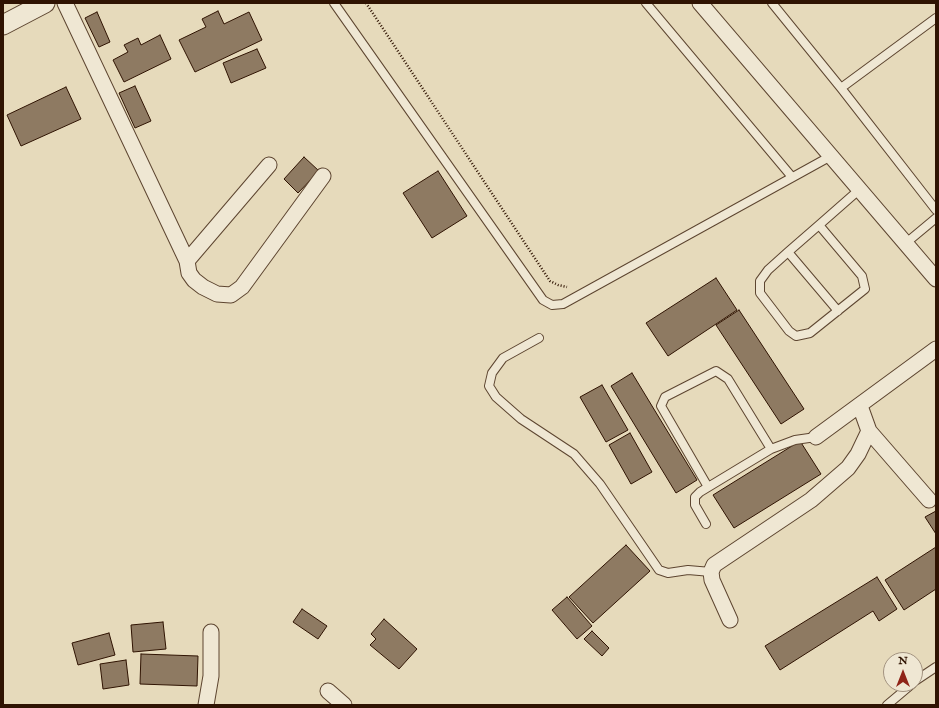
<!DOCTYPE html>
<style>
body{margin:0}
#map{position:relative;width:939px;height:708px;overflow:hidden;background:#e6dabb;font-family:"IM FELL English",serif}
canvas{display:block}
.frame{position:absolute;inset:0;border:4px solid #2f1302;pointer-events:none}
.north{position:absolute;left:883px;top:652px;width:40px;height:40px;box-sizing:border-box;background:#efe7d3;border:1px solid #a2927f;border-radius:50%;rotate:0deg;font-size:11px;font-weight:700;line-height:16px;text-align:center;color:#2f1302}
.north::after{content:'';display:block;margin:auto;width:14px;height:18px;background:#8f2418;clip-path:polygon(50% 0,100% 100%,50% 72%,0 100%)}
</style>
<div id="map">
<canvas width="939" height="708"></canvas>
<div class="frame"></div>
<div class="north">N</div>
</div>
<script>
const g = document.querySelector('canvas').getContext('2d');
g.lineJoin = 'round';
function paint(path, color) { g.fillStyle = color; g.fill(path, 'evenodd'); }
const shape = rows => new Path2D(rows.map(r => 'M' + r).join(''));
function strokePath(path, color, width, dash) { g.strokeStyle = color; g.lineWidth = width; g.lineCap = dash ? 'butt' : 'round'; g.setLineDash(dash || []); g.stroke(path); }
const building = shape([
 [218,11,224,24,249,12,262,40,195,72,179,40,206,27,202,19,218,11],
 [97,12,110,42,99,47,85,18,97,12],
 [160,35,171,59,124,82,113,60,128,52,124,45,138,38,141,45,160,35],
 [257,49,266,68,231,83,223,63,257,49],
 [135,86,151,121,135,128,119,93,135,86],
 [66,87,81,119,21,146,7,115,66,87],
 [304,157,319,171,298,193,284,179,304,157],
 [438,171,467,216,432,238,403,193,438,171],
 [716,278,737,310,668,356,646,323,716,278],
 [739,310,804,409,781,424,716,325,739,310],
 [632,373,697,480,676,493,611,386,632,373],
 [602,385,628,430,606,442,580,397,602,385],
 [630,433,652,472,631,484,609,445,630,433],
 [800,441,821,474,734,528,713,495,800,441],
 [936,511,936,534,925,517,936,511],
 [626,545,650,571,593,623,569,597,626,545],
 [936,547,936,589,904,610,885,580,936,547],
 [877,577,897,609,879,621,873,611,780,670,765,646,877,577],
 [567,597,592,626,577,639,552,610,567,597],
 [302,609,327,626,318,639,293,622,302,609],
 [384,619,417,649,399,669,370,645,376,639,371,634,384,619],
 [163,622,166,649,133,652,131,625,163,622],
 [592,631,609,648,602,656,584,639,592,631],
 [109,633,115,655,78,665,72,643,109,633],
 [141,654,198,656,197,686,140,684,141,654],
 [126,660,129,685,103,689,100,664,126,660]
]);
paint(building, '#8e7a62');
strokePath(building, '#2f1302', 1);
const service = shape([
 [334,3,543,300,552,305,563,304,831,156],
 [646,3,792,177],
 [772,3,841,88,936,210],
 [841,88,936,18],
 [819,225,862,276,865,289,810,333,796,336,789,331,760,293,760,281,768,270,788,252,819,225,860,189],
 [906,243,936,218],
 [788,252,838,311],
 [539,338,503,358,492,373,489,386,496,397,521,419,574,454,600,484,659,570,668,573,688,570,711,572],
 [708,487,661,406,665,397,716,371,728,379,771,449],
 [706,524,695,505,695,497,700,492,771,449,795,440,816,437],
 [915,681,936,667],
 [887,705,912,684]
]);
const minor = shape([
 [65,3,187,261,189,273,194,280,203,287,217,294,231,295,242,287,323,176],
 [700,3,936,279],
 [187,261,269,165],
 [869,431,929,500],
 [816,437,936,349],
 [730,620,712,580,711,572,714,565,811,500,848,468,858,454,869,431,860,406],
 [328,691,344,705],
 [206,705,211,676,211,632]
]);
const tertiary = shape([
 [3,25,45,3]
]);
strokePath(service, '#5d4530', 10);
strokePath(minor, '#5d4530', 17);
strokePath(tertiary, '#5d4530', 21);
strokePath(shape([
 [366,3,550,281,558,285,567,287]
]), '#2f1302', 2.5, [1, 2]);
strokePath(service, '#efe7d3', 8);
strokePath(minor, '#efe7d3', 15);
strokePath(tertiary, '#efe7d3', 19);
</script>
